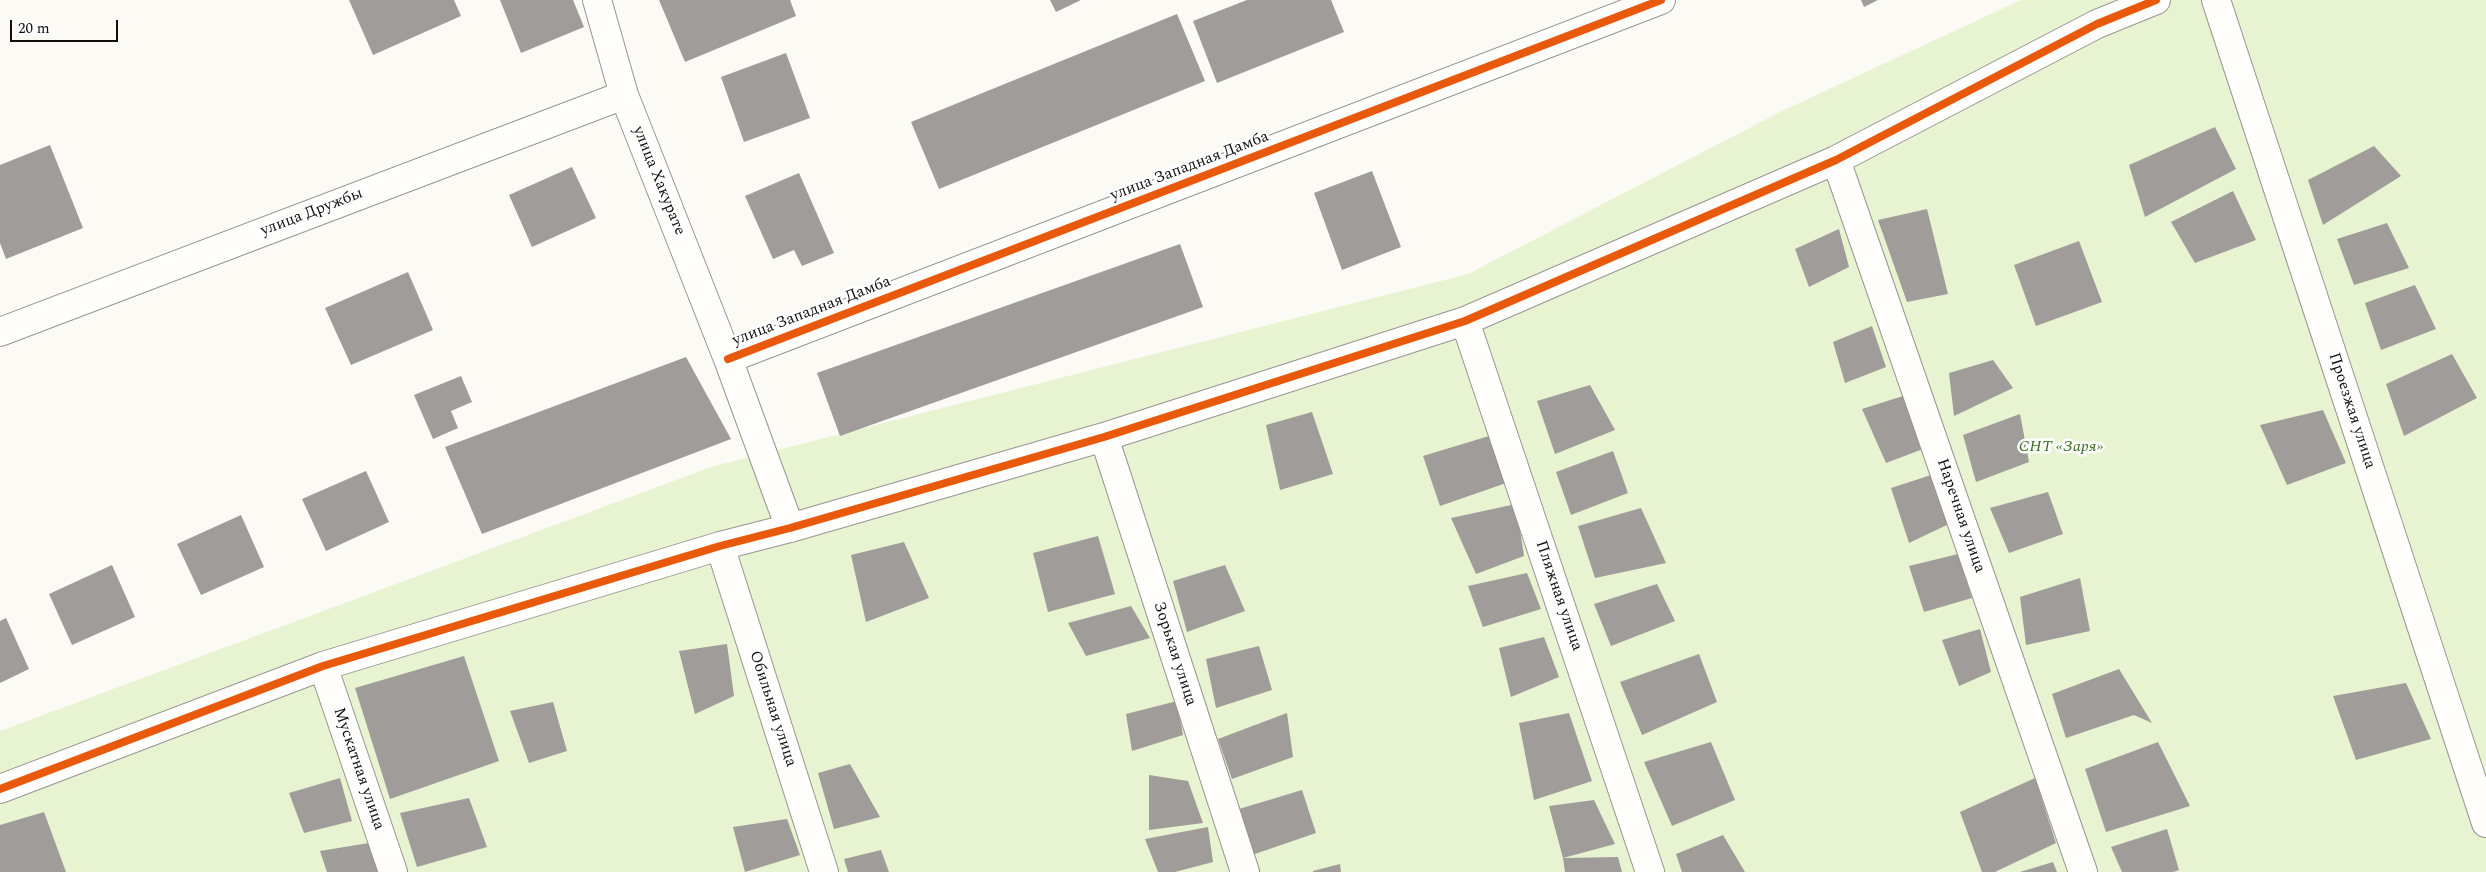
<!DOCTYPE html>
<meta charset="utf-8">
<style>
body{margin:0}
#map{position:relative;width:2486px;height:872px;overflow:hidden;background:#fcfaf4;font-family:Spectral,serif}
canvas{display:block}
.scale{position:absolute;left:10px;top:20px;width:108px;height:22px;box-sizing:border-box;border:2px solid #0f0f0f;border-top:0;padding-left:6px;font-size:15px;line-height:18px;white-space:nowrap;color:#0f0f0f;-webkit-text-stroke:4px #fff;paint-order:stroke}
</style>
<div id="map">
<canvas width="2486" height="872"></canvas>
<div class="scale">20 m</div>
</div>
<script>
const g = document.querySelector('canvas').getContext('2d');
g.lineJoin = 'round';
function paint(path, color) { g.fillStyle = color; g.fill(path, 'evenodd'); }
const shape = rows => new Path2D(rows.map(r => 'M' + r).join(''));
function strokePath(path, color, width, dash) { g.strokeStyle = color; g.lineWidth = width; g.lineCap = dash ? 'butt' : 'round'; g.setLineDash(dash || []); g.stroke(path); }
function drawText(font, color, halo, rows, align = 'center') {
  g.font = font + ' Spectral,serif'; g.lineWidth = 5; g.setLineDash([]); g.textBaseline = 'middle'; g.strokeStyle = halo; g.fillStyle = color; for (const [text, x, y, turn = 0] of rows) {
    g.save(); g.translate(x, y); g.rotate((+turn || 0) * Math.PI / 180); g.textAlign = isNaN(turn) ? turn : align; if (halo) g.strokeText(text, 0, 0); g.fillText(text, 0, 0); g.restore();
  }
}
paint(shape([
 [2021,0,2486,0,2486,872,0,872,0,731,711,467,1468,274,1782,111]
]), '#e8f4d1');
paint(shape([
 [349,0,454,0,461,16,373,55],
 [500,0,573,0,584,27,521,53],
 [659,0,790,0,796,16,685,62],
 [1050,0,1081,0,1056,12],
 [1247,0,1331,0,1344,32,1217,83,1193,21],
 [1861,0,1878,0,1864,7],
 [1177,14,1205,81,939,189,911,122],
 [786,53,810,118,744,142,721,77],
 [2215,127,2236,169,2145,217,2129,165],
 [50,145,83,228,6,259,0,243,0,165],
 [2374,146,2401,176,2323,225,2308,180],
 [572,167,596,218,532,247,509,195],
 [1372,171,1401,247,1342,270,1314,193],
 [799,173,834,253,802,266,794,250,773,259,745,196],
 [2233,191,2256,240,2195,263,2171,222],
 [1927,209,1948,294,1907,302,1878,220],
 [2387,223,2409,268,2354,285,2337,239],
 [1839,229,1849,267,1809,287,1795,249],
 [2079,241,2102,302,2036,326,2014,265],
 [1180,244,1203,307,840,436,817,373],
 [408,272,433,330,351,365,325,308],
 [2415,285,2436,329,2381,350,2365,303],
 [1872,326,1886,367,1845,383,1833,342],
 [2452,354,2477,398,2404,436,2386,384],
 [686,357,731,439,482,534,445,447],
 [1993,360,2013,388,1954,416,1949,373],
 [461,376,472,402,451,411,458,428,433,439,414,395],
 [1590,385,1615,430,1555,454,1537,401],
 [1903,396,1923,449,1886,463,1862,409],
 [2323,410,2346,463,2287,485,2260,425],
 [1312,412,1333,474,1280,490,1266,425],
 [2020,414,2029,462,1976,482,1963,435],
 [1489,436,1509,482,1440,506,1423,456],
 [1613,451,1628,493,1571,515,1556,472],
 [366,471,389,522,326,551,302,499],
 [1931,475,1949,524,1909,543,1891,488],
 [2048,492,2063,534,2009,553,1990,508],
 [1516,504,1524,556,1476,574,1451,518],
 [1641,508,1666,563,1595,578,1578,526],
 [241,515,264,567,201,595,177,544],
 [1098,536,1115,594,1048,612,1033,553],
 [904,542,929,598,866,622,851,555],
 [1958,554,1972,598,1924,612,1909,566],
 [112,565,135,617,72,645,49,594],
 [1225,565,1245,611,1187,632,1173,581],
 [1527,573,1541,609,1483,627,1468,586],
 [2080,578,2090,631,2026,645,2020,597],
 [1657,584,1675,621,1611,646,1594,604],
 [1131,606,1150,638,1086,656,1068,623],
 [6,618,29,669,0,683,0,621],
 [1980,629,1991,672,1959,686,1942,640],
 [1544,637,1559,677,1511,697,1499,648],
 [727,644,734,696,695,714,679,651],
 [1259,646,1272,690,1216,708,1206,659],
 [1699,654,1717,702,1642,735,1620,682],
 [464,656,499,761,390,799,355,688],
 [2119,669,2152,723,2134,715,2066,738,2052,694],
 [2406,683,2431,739,2356,760,2333,696],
 [1177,701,1183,735,1132,751,1126,714],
 [553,702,567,751,529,763,510,711],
 [1287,713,1293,757,1232,779,1218,739],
 [1569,713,1592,781,1534,800,1519,723],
 [1711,742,1735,800,1672,826,1644,762],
 [2158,742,2190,806,2106,832,2085,769],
 [850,764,880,817,834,829,818,773],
 [1149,775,1188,781,1203,823,1149,830],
 [340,778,352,821,304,833,289,793],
 [2035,778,2056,843,1995,872,1982,872,1960,812],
 [1302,790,1316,833,1252,855,1239,809],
 [469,798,487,847,417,867,400,813],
 [1594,800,1615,844,1563,858,1549,806],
 [44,812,66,872,0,872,0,825],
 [787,819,800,855,745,872,733,827],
 [1208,827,1213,862,1175,872,1158,872,1145,839],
 [2167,829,2179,870,2173,872,2122,872,2111,847],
 [1723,835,1745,872,1682,872,1676,854],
 [375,842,382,872,327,872,320,851],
 [881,850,889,872,848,872,844,859],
 [1618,857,1622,872,1565,872,1563,858],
 [2053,862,2057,872,2020,872],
 [1340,864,1341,872,1313,872,1313,871]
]), '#a09c99');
const minor = shape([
 [597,0,624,95,728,359,790,528],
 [2216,0,2486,823],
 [1836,160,2083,872],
 [1465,321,1650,872],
 [0,332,624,95],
 [728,359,1661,0],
 [1104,437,1245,872],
 [720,546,824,872],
 [323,666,393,872],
 [0,789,323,666,720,546,790,528,1104,437,1465,321,1836,160,2097,24,2156,0]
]);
strokePath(minor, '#969592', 30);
strokePath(minor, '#fffefd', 28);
strokePath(shape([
 [728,359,1661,0],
 [0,789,323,666,720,546,790,528,1104,437,1465,321,1836,160,2097,24,2156,0]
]), '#e8590c', 8);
drawText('16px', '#0f0f0f', '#fff', [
 ["улица Западная Дамба",1190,167,-21],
 ["улица Хакурате",658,181,68],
 ["улица Дружбы",312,213,-21],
 ["улица Западная Дамба",812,312,-21],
 ["Проезжая улица",2351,411,72],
 ["Наречная улица",1960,516,71],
 ["Пляжная улица",1558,596,71],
 ["Зорькая улица",1174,654,72],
 ["Обильная улица",772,709,72],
 ["Мускатная улица",358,769,71]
]);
drawText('italic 16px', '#316f17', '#fff', [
 ["СНТ «Заря»",2061,448]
]);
</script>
